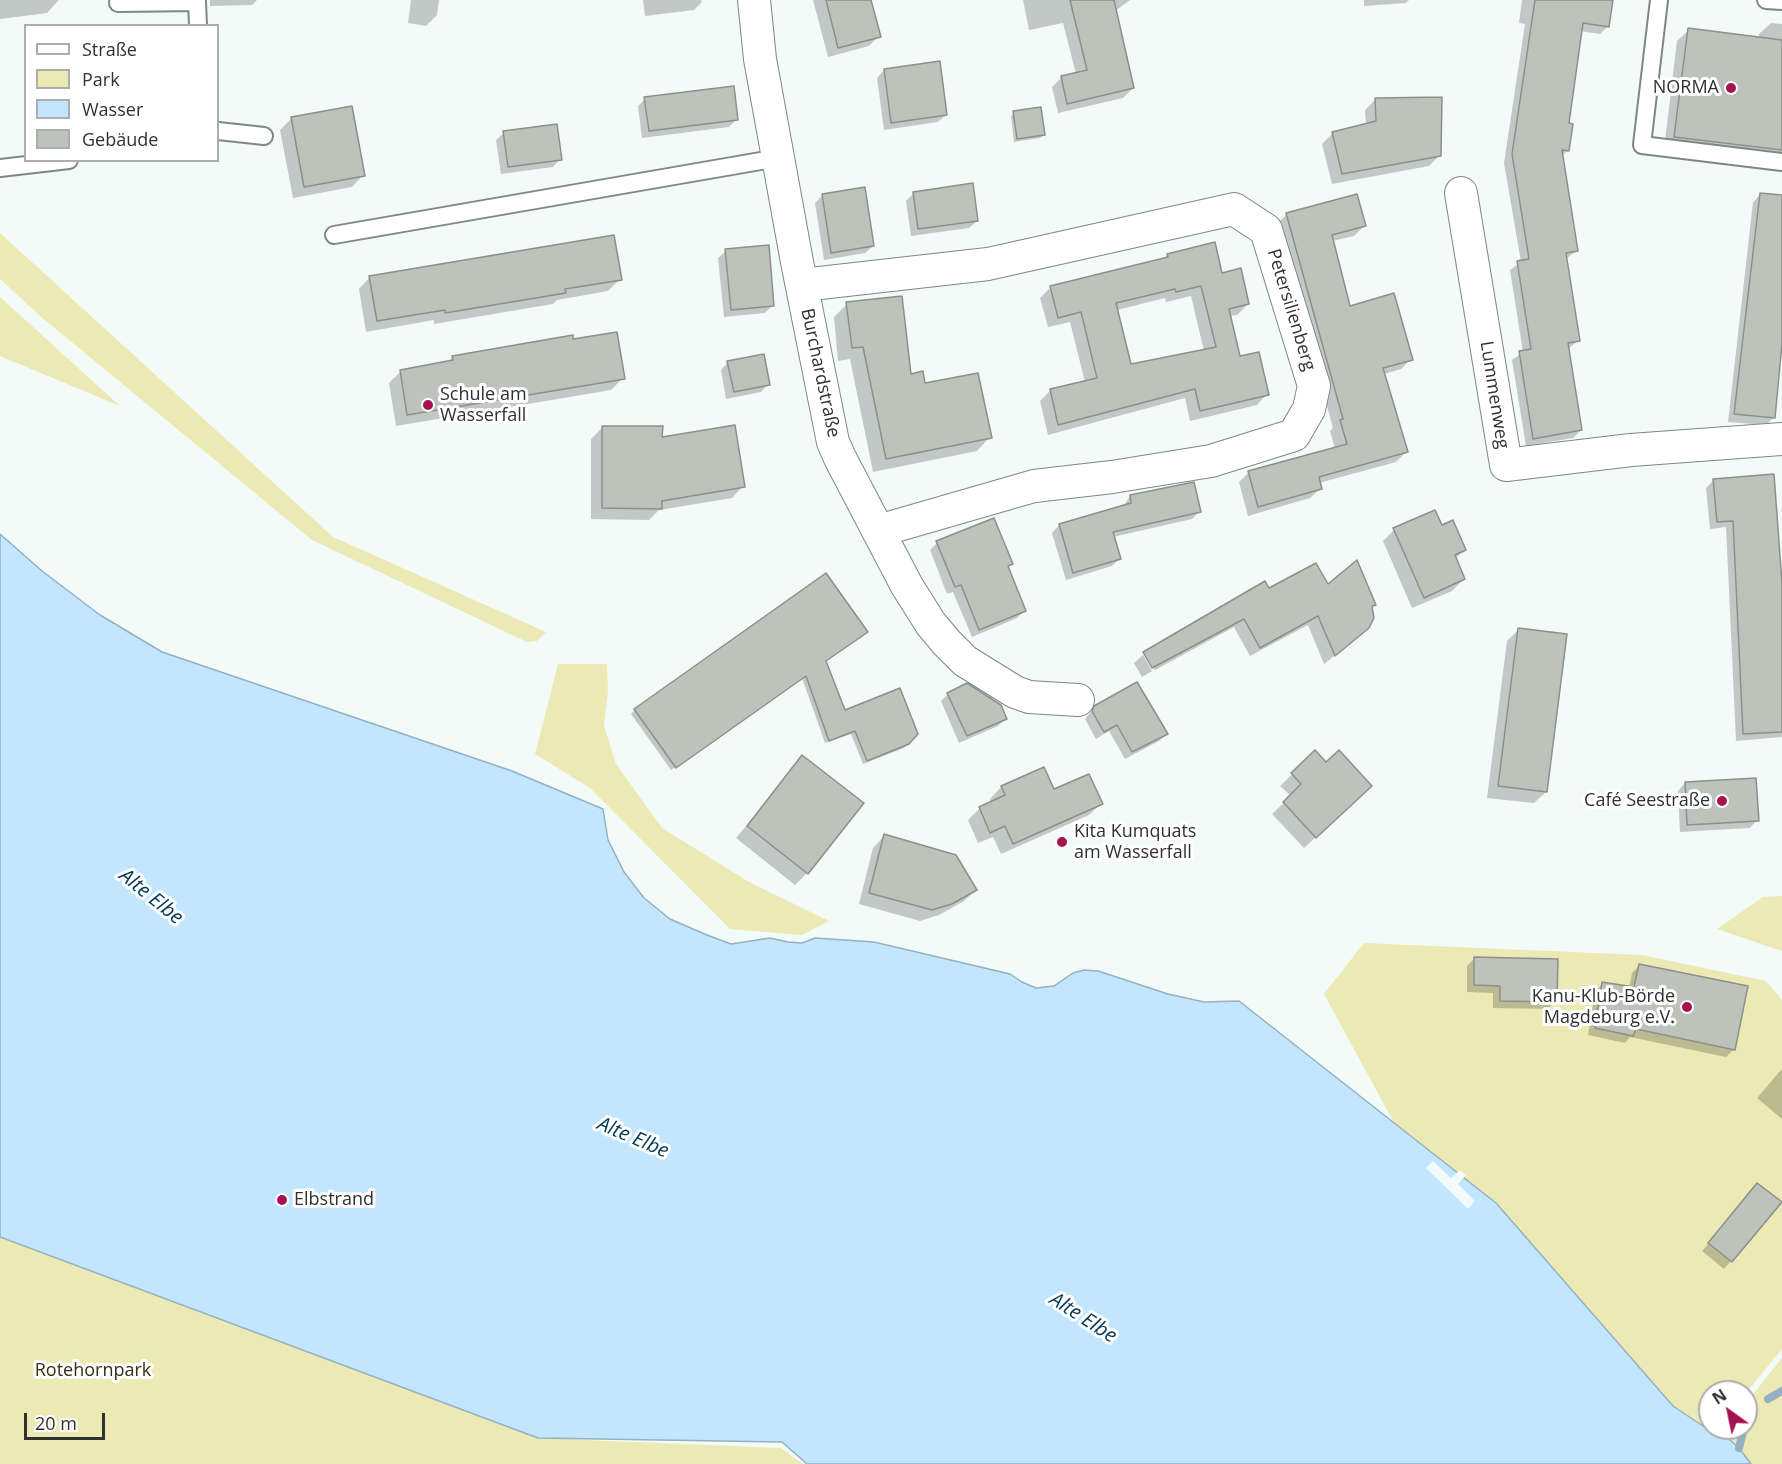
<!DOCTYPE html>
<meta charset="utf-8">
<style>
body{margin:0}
#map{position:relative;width:1782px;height:1464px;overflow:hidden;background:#f2fbf7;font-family:"Open Sans",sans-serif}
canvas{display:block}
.legend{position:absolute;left:24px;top:24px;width:195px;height:138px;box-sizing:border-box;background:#fff;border:2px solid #acadad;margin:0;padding:8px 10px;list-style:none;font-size:18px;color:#2f3231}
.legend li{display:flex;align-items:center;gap:12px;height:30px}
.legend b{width:30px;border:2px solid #acadad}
.north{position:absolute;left:1698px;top:1380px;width:60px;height:60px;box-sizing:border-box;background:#fff;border:2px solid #acadad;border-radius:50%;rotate:327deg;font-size:16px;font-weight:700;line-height:24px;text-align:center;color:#2f3231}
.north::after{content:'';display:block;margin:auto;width:21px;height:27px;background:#a6124d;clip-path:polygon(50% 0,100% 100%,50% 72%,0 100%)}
.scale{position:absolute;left:24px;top:1413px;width:81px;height:27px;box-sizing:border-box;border:3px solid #2f3231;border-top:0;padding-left:8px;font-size:18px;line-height:21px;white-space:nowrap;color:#2f3231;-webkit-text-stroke:4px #fff;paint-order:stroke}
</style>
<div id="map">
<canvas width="1782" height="1464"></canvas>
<ul class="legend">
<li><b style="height:8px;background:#fff"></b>Straße</li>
<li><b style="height:16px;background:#ece9b5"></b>Park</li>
<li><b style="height:16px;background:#c1e6fe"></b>Wasser</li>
<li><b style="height:16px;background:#bdc2bb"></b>Gebäude</li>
</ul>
<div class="north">N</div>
<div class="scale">20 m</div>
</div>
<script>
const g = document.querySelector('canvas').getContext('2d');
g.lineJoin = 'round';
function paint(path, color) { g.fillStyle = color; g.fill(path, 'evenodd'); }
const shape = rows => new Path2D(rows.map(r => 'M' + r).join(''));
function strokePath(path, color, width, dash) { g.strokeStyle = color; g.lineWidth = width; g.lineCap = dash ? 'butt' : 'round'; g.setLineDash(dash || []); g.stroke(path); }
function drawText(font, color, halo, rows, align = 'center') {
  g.font = font + ' "Open Sans",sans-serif'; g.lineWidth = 6; g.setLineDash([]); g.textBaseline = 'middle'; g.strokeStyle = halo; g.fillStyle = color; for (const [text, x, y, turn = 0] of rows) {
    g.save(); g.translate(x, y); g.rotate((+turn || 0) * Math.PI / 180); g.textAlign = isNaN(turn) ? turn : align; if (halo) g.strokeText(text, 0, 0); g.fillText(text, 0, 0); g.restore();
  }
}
paint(shape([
 [0,233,333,537,546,632,537,641,527,642,312,540,40,316,0,279],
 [0,297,120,406,0,356],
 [558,664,607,664,608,691,604,726,616,764,662,828,749,882,829,921,802,935,730,929,590,788,535,754],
 [1782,896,1782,951,1717,929,1763,897],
 [1364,943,1642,955,1766,981,1782,1000,1782,1349,1746,1393,1710,1392,1710,1428,1717,1428,1697,1464,1418,1167,1324,994],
 [0,1237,538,1438,781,1448,803,1464,0,1464],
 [1782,1358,1782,1464,1751,1464,1739,1448,1722,1433,1726,1428,1746,1428,1746,1403]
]), '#ece9b5');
const water = shape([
 [0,534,42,571,100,615,162,652,512,771,603,809,608,840,624,872,644,898,670,919,707,935,731,944,770,938,788,942,802,943,815,938,874,942,1010,974,1022,982,1036,988,1054,986,1073,973,1084,970,1098,971,1168,994,1204,1002,1239,1001,1496,1203,1673,1406,1709,1430,1722,1433,1739,1448,1751,1464,807,1464,782,1442,538,1438,0,1237,0,534]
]);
paint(water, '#c1e6fe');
strokePath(water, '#95b0c0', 1.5);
paint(shape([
 [1433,1161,1451,1178,1460,1170,1466,1175,1458,1184,1475,1201,1468,1209,1426,1168]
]), '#f2fbf7');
paint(shape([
 [0,0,58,0,58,1,47,13,0,19],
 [210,0,257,0,252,5,210,6],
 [411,0,439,0,437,15,426,26,408,23],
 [643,0,701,0,702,2,694,10,645,16],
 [813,0,870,0,879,36,869,46,828,57],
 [1023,0,1130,0,1115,11,1133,88,1123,98,1058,113,1052,87,1062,77,1076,74,1063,23,1029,30],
 [1364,0,1409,0,1406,3,1364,6],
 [1522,0,1612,0,1608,26,1600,34,1580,31,1567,125,1568,150,1561,157,1577,250,1566,259,1579,340,1568,349,1581,430,1573,438,1526,446,1512,360,1523,352,1510,270,1521,262,1504,163,1525,24,1519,23],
 [1771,23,1782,24,1782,163,1664,149,1677,41,1689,30,1759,39,1759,34],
 [884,70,946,115,938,122,884,130,877,78],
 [645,99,737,119,729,127,642,138,638,106],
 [1376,99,1440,155,1429,166,1332,184,1322,144,1333,133,1366,125,1365,110],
 [1014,113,1044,135,1040,138,1014,142,1011,116],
 [292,118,363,175,352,187,293,198,280,130],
 [504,133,560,159,553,167,501,174,496,140],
 [914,193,977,221,969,228,911,236,906,201],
 [823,195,873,246,865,253,824,260,815,203],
 [1760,195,1782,197,1782,327,1773,418,1766,425,1728,422,1753,202],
 [1287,214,1364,226,1354,236,1332,241,1349,308,1411,359,1401,369,1384,374,1406,452,1396,462,1319,483,1321,488,1310,498,1248,516,1239,482,1249,472,1335,449,1330,431,1333,428,1277,224],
 [726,251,773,305,765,313,724,317,718,258],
 [1167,255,1221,274,1248,304,1237,315,1229,316,1239,358,1267,394,1257,405,1190,421,1185,398,1048,435,1040,401,1050,391,1085,382,1070,322,1048,327,1040,298,1051,287,1163,260],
 [1191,296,1204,351,1130,366,1117,310,1165,298,1166,302],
 [370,277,620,279,608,291,557,300,553,304,434,324,434,320,366,332,359,289],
 [847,304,909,376,990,437,977,451,873,472,850,359,838,361,834,317],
 [572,341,623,378,611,390,396,426,389,383,401,371,447,363,453,357],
 [728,362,768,384,761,392,726,399,721,370],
 [603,427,661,439,743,486,732,498,659,510,649,520,591,519,591,439],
 [1773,475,1782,639,1782,737,1736,741,1726,527,1710,529,1706,488,1714,480],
 [1130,496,1199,512,1192,519,1113,537,1119,559,1112,566,1066,580,1052,533,1059,525,1123,507],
 [1441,527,1464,550,1455,559,1464,579,1452,591,1412,608,1383,541,1394,530],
 [937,543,1011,564,1007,568,1025,610,1017,618,972,637,953,592,947,594,930,550],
 [1264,583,1268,590,1327,586,1375,604,1357,638,1324,664,1308,625,1250,656,1234,627,1155,670,1143,654],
 [1519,629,1546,792,1534,803,1487,798,1507,641],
 [862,636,825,662,844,712,908,743,904,748,863,764,851,734,825,743,802,678,671,770,631,714,635,710],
 [1143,655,1152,671,1142,677,1134,663],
 [948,694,1006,718,998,726,959,743,941,701],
 [1095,707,1166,734,1159,741,1125,759,1109,731,1096,739,1085,719],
 [1315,752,1359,797,1304,848,1272,814,1291,796,1280,786],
 [803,757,807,873,795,885,736,838],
 [1043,769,1053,791,1101,804,1089,815,1001,854,993,837,978,843,968,820,980,808,991,803,990,799,1001,787],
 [1685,783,1757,820,1750,828,1680,832,1678,791],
 [884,836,976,890,964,901,939,915,920,921,859,904,873,848],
 [1475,958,1555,1001,1548,1009,1493,1008,1493,993,1467,992,1467,966],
 [1640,965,1734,1049,1726,1057,1630,1037,1625,1043,1588,1035,1595,991,1603,984,1629,988,1632,973],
 [1781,1070,1782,1071,1782,1119,1757,1098],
 [1757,1185,1731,1261,1724,1269,1702,1251]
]), '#0003');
strokePath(shape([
 [1768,1399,1782,1391],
 [1739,1448,1744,1428]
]), '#95b0c0', 8);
const building = shape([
 [826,0,871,0,881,37,838,48,826,0],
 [1070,0,1114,0,1134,88,1067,104,1061,76,1087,70,1070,0],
 [1535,0,1613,0,1609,27,1583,23,1569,123,1573,124,1569,151,1562,150,1578,251,1566,253,1580,341,1568,343,1582,430,1533,439,1519,351,1531,349,1517,261,1529,259,1512,154,1535,0],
 [1688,28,1782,40,1782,150,1674,137,1688,28],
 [940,61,947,115,891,123,884,69,940,61],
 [734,86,738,120,649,131,644,97,734,86],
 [1442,97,1441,156,1342,174,1332,132,1376,121,1375,98,1442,97],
 [352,106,365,176,304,187,291,117,352,106],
 [1041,107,1045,135,1017,139,1013,111,1041,107],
 [557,124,562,160,508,167,503,131,557,124],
 [973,183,978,221,918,229,913,192,973,183],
 [865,187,874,246,831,253,822,194,865,187],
 [1760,193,1782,195,1782,344,1775,418,1734,414,1760,193],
 [1357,194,1366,226,1332,235,1350,306,1394,293,1413,360,1383,368,1408,452,1319,477,1322,489,1258,507,1248,471,1347,444,1340,420,1343,419,1286,213,1357,194],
 [614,235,622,280,565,289,566,293,445,313,445,310,377,321,369,276,614,235],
 [1215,242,1222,273,1241,268,1249,304,1229,309,1240,356,1259,352,1269,395,1200,411,1195,389,1058,425,1050,389,1097,378,1081,312,1058,318,1050,286,1168,257,1167,254,1215,242],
 [1201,286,1216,347,1131,364,1116,303,1175,289,1176,292,1201,286],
 [769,245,774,306,731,310,725,249,769,245],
 [902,296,911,374,923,371,925,383,978,373,992,438,886,459,863,347,852,348,846,302,902,296],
 [617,332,625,379,407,415,400,370,453,360,452,356,573,335,573,339,617,332],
 [764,354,770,385,734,392,727,361,764,354],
 [735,425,745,487,662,501,662,509,602,508,602,426,663,426,662,437,735,425],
 [1774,474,1782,583,1782,732,1743,734,1733,521,1717,522,1713,479,1774,474],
 [1194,482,1201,512,1113,532,1121,559,1073,573,1059,524,1131,503,1130,495,1194,482],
 [1435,510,1442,525,1453,520,1466,550,1455,555,1465,579,1424,598,1393,528,1435,510],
 [994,518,1013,564,1008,566,1026,611,979,630,961,585,955,587,936,541,994,518],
 [1357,560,1376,605,1372,606,1374,618,1369,628,1335,656,1318,616,1260,648,1244,619,1152,668,1143,652,1265,581,1269,588,1316,563,1328,584,1357,560],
 [826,573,868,632,826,661,845,710,900,688,918,734,909,744,867,761,855,731,829,741,806,676,676,768,634,709,826,573],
 [1518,628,1567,634,1547,792,1498,786,1518,628],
 [1137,682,1168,734,1132,752,1117,725,1104,732,1092,711,1094,706,1137,682],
 [967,683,1001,705,1007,719,967,736,947,693,967,683],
 [1315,750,1326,762,1339,750,1372,786,1316,838,1283,802,1301,784,1291,773,1315,750],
 [802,755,864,803,808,874,747,826,802,755],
 [1044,767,1054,789,1089,774,1103,804,1013,844,1005,826,990,833,979,807,1005,795,1001,786,1044,767],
 [1756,778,1759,821,1687,825,1685,782,1756,778],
 [884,834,956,855,977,890,952,904,932,910,869,893,884,834],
 [1474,957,1558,959,1557,1002,1500,1001,1500,986,1474,985,1474,957],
 [1639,964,1748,986,1735,1050,1636,1029,1633,1036,1595,1028,1602,982,1634,987,1639,964],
 [1757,1183,1782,1202,1732,1262,1708,1243,1757,1183]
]);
paint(building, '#bdc2bb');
strokePath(building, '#8c908a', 1.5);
const lane = shape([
 [1659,0,1642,145,1782,162],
 [1766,0,1782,1],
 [118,3,197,2,198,26],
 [218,131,264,136],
 [0,168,69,160],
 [334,235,778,158]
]);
const street = shape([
 [754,0,760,59,797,262,833,442,840,458,907,586,931,624,947,643,965,661,1015,692,1029,697,1078,700],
 [1461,193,1506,465,1631,450,1782,439],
 [802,285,988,264,1234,209,1266,230,1314,386,1309,409,1294,435,1211,461,1112,477,1034,486,878,531]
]);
strokePath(lane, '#7f8784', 20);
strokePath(street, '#7f8784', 34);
strokePath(lane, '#fff', 16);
strokePath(street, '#fff', 32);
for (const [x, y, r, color] of [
 [1731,88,6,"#a6124d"],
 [428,405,6,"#a6124d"],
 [1722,801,6,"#a6124d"],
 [1062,842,6,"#a6124d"],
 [1687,1007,6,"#a6124d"],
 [282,1200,6,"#a6124d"]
]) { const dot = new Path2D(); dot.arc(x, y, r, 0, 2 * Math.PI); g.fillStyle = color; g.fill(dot); strokePath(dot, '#fff', 2); }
drawText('18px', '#2f3231', '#fff', [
 ["NORMA",1719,88],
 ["Schule am",440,395,"left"],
 ["Wasserfall",440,416,"left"],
 ["Café Seestraße",1710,801],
 ["Kita Kumquats",1074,832,"left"],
 ["am Wasserfall",1074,853,"left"],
 ["Kanu-Klub-Börde",1675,997],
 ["Magdeburg e.V.",1675,1018],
 ["Elbstrand",294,1200,"left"]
], 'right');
drawText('18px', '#2f3231', '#fff', [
 ["Petersilienberg",1291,310,73],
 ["Burchardstraße",820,373,78],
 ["Lummenweg",1494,395,81]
]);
drawText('18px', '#343114', '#fff', [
 ["Rotehornpark",93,1371]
]);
drawText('italic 20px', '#023953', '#fff', [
 ["Alte Elbe",151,897,39],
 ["Alte Elbe",633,1138,23],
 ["Alte Elbe",1083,1318,33]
]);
</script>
